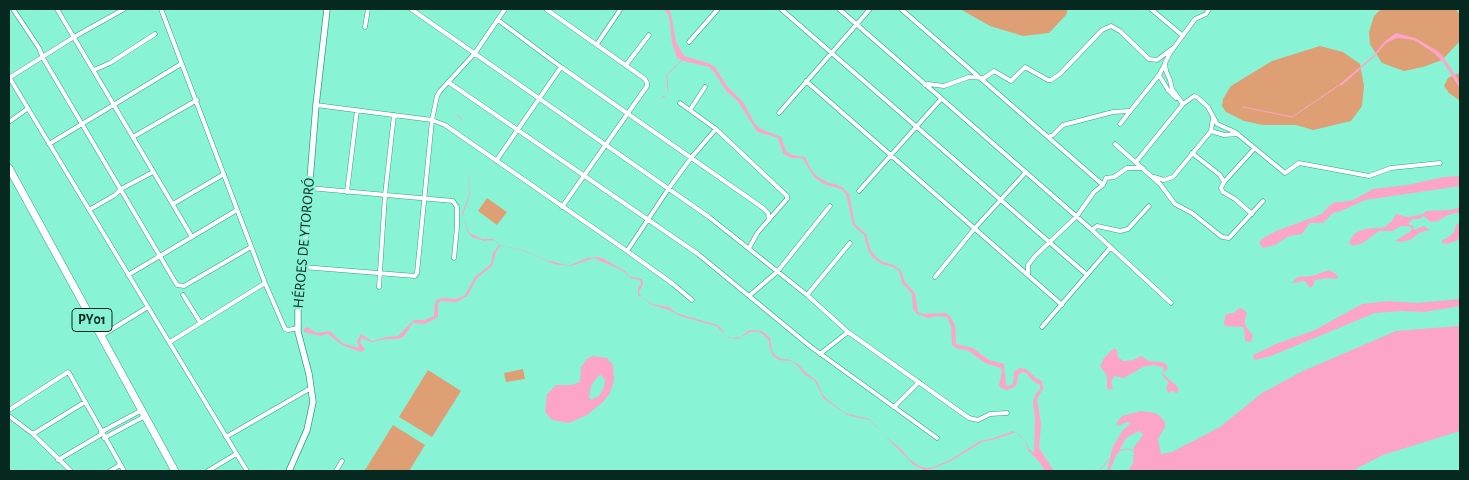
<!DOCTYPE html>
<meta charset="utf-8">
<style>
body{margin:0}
#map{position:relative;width:1469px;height:480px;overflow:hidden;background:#89f3d6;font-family:"Alegreya Sans",sans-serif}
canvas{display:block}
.frame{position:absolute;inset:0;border:10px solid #052820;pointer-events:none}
</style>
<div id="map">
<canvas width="1469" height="480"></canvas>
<div class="frame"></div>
</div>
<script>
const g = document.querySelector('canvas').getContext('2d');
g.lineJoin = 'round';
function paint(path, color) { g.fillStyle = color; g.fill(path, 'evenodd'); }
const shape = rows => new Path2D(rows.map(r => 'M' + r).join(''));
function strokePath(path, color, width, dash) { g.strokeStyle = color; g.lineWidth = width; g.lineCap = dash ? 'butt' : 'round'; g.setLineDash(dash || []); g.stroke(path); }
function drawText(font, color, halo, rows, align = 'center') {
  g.font = font + ' "Alegreya Sans",sans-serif'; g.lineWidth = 5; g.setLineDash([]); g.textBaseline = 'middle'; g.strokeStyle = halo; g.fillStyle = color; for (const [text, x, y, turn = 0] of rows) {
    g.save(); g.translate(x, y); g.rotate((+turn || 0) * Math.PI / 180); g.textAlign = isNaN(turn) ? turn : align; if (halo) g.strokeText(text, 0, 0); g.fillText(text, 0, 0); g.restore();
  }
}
paint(shape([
 [960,9,1068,9,1066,15,1049,33,1023,36,990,26],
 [1381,9,1456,9,1460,15,1460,41,1442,60,1423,67,1404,71,1382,63,1370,44,1369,32,1374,16],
 [1320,46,1343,52,1360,64,1364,86,1362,106,1351,121,1313,130,1296,125,1263,125,1244,121,1226,112,1222,106,1223,99,1231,86,1272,61],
 [1459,73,1460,73,1460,100,1459,100,1449,93,1444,86,1448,78],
 [487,198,507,212,497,225,478,211],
 [523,369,525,379,506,382,504,373],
 [428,370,461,391,432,437,399,417],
 [393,425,425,445,409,471,367,471,365,470]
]), '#df9f75');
paint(shape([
 [663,9,669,9,671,14,676,42,684,56,708,63,715,67,727,86,743,102,755,124,761,129,781,137,786,151,792,155,805,157,812,171,818,177,829,183,835,184,842,187,849,194,855,224,866,234,871,251,876,257,883,262,894,265,901,271,905,282,915,293,918,312,923,314,945,313,950,316,955,325,956,344,973,348,989,360,1004,364,1006,385,1008,386,1013,384,1014,372,1020,368,1026,369,1036,378,1042,381,1043,389,1037,399,1041,424,1039,448,1054,471,1045,471,1041,464,1028,450,1026,442,1016,432,996,439,982,442,951,461,935,468,925,470,915,466,869,420,847,415,823,398,815,381,804,374,798,366,791,361,779,360,774,357,771,352,768,339,760,332,750,332,738,339,729,338,716,326,680,316,669,310,652,305,638,295,638,288,641,284,640,280,631,278,621,270,594,258,571,266,554,264,522,250,500,246,496,252,492,266,477,278,468,295,457,302,441,301,438,303,438,317,425,324,413,323,404,336,399,339,386,339,372,342,361,338,360,343,365,349,361,352,342,345,328,334,320,336,304,332,304,329,307,327,317,333,330,331,342,343,359,348,357,341,361,334,372,341,386,337,398,336,414,320,425,320,434,316,435,303,438,299,445,298,456,299,465,295,475,277,491,264,493,253,499,245,495,240,484,241,472,237,467,231,462,213,469,196,468,170,470,196,464,211,463,217,468,231,471,234,482,239,494,239,501,246,521,249,546,260,567,265,571,265,587,258,597,257,602,258,625,271,629,276,642,279,643,284,639,292,641,297,652,304,669,307,676,313,717,325,721,328,726,336,732,338,741,337,749,330,762,331,770,338,772,351,776,356,782,359,788,359,798,364,806,373,817,381,822,394,828,400,845,413,869,419,884,435,901,449,909,459,919,466,926,468,934,467,950,460,980,441,994,438,1013,431,1019,434,1027,443,1029,449,1034,453,1035,419,1033,402,1035,395,1040,389,1040,385,1032,380,1026,373,1022,372,1018,375,1017,383,1015,387,1007,390,1001,388,999,385,1002,371,1001,368,985,363,969,351,956,348,952,345,951,326,947,317,937,316,928,318,917,314,913,309,912,294,902,283,899,271,893,267,882,264,872,257,868,250,864,235,853,225,846,194,841,189,824,184,814,177,802,158,791,158,783,153,778,138,758,132,756,130,737,100,727,92,714,72,709,67,684,61,677,58,672,43,670,23,668,14],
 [1396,33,1415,38,1436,50,1442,55,1458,79,1460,89,1444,63,1434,53,1414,40,1397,38,1386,43,1374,57,1341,86,1340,84,1373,56,1384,42],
 [1460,176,1460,186,1365,200,1341,211,1333,213,1323,223,1310,223,1302,234,1289,236,1275,245,1263,248,1259,243,1262,239,1276,231,1322,214,1330,205,1335,202,1342,202,1353,200,1373,189,1407,185,1444,177],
 [1460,207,1460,212,1448,215,1438,221,1431,222,1424,216,1419,219,1413,219,1408,224,1413,226,1414,230,1424,226,1430,230,1421,232,1410,240,1400,242,1395,241,1412,230,1411,227,1405,226,1401,226,1393,231,1379,231,1363,243,1352,246,1349,242,1355,233,1365,229,1385,227,1392,221,1396,214,1408,217,1423,214,1426,211,1451,210],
 [1460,222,1460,238,1456,241,1446,244,1442,243,1442,240,1449,237,1454,232,1456,225],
 [1329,270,1336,274,1338,276,1337,279,1329,278,1315,280,1313,286,1310,288,1305,281,1292,283,1293,281,1298,277,1312,276],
 [1460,299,1460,306,1449,308,1424,312,1401,311,1375,313,1271,356,1255,360,1253,358,1253,355,1276,344,1315,330,1362,304,1389,301,1416,303],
 [1242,308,1247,313,1245,320,1245,325,1253,336,1251,342,1245,341,1244,328,1242,327,1225,326,1224,322,1226,314,1234,313,1238,309],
 [1460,326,1460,431,1383,455,1352,471,1128,471,1133,463,1134,447,1143,435,1139,431,1126,438,1114,460,1111,468,1109,471,1107,470,1113,446,1123,430,1131,423,1127,422,1118,426,1116,424,1122,416,1141,411,1155,413,1160,416,1165,422,1165,427,1158,439,1161,454,1172,452,1220,427,1262,393,1303,371,1396,331],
 [1114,348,1117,350,1118,357,1123,361,1133,360,1141,356,1149,361,1161,362,1166,364,1168,369,1163,372,1164,375,1177,386,1179,391,1177,393,1172,391,1168,393,1166,387,1169,383,1162,375,1164,368,1154,365,1143,367,1124,378,1114,376,1111,382,1113,388,1109,390,1107,388,1107,376,1100,366,1104,358],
 [592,356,607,358,613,365,614,380,610,393,603,402,587,415,569,423,552,420,545,412,547,394,556,385,571,385,580,382,581,367,587,359],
 [601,375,605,380,604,387,599,396,591,400,589,397,591,386,598,376]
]), '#fda5c8');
strokePath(shape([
 [668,91,667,75,682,60],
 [661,98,665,96],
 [1243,107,1292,117,1341,84],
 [457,115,463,120],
 [1118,451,1126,449,1134,450],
 [1099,471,1109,459]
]), '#fda5c8', 1);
const street = shape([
 [13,9,39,48,43,58,177,285,184,286,251,247],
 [57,9,192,237],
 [161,9,265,283,285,329,288,330,298,328],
 [411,9,709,217,807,295,848,332,969,418,978,420,990,414,1007,413],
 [546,9,645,79,647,83,647,86,562,207],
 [781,9,1086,274],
 [839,9,1092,230,1171,303],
 [901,9,1103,185],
 [1151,9,1183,36],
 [498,20,561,67],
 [365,27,368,9],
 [689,42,718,9],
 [597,44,620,10],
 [1165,64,1159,75,1168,90,1176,98],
 [626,65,649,35],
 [94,70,110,63,155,34],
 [9,77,247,471],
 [9,78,74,37,124,9],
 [806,81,1062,305],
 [448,82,698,254,811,347,937,438],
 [925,85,928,84,944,86,969,77,984,78,994,71,1011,81,1025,67,1048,80,1051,80,1060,74,1102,30,1111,26,1120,31,1149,59,1157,60,1173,48],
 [680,103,716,129,787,196,787,199,758,232,749,248],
 [1183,104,1172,89,1170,80,1166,71,1165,63,1170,53,1195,19,1206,14,1209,9],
 [316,105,432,120,445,125,627,251,673,284,692,300],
 [690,110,705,87],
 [779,113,870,9],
 [9,122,27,109],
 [1120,124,1159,75],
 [1211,131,1224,135,1238,134],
 [133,137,197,100],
 [1048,137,1053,135,1063,125,1113,112,1129,111],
 [49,144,181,64],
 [1115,144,1160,184,1175,204,1192,213,1222,237,1229,238,1263,201],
 [1192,153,1220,175,1224,182],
 [496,161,561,67,763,208,768,213,769,220],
 [1136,162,1183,104,1194,96,1197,97,1208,107,1217,124,1235,132,1285,173,1299,163,1369,176,1391,168,1440,163],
 [1154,177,1164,180,1173,177,1211,131,1213,118],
 [309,188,453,201,457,207,457,227,454,258],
 [859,191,941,99],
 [347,192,357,110],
 [173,204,224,174],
 [89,210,115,195,121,189,153,172],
 [1252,214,1235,199,1223,192,1221,188,1224,182,1254,149],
 [1092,230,1097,226,1120,231,1128,229,1149,206],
 [627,251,669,188,691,158,716,129],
 [303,267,415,276,417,273,432,120,437,96,440,91,475,53,505,9],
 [1028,274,1028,265,1035,256,1077,216,1094,192,1103,185,1106,178,1114,177,1127,168,1143,168],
 [128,275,237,210],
 [935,277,975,228,1026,172],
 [379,287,385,195,394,115],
 [183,295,200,322],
 [807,295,850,243],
 [749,296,777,272,830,206],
 [1042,327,1111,247],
 [101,336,148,307],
 [170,342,265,283],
 [820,354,848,332],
 [894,407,919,382],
 [9,410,68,372,69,373,124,471],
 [9,416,33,434,71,471],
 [101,432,142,410],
 [33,434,85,402],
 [226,437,311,388],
 [104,438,145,416],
 [58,460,102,434],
 [110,471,120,465],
 [208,471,236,454],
 [336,471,342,461]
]);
const secondary = shape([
 [289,471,307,430,313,402,309,374,298,332,298,311,303,267,316,105,327,9]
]);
const highway = shape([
 [9,168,175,471]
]);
strokePath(street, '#30a187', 5);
strokePath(secondary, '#30a187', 7);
strokePath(highway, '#30a187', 8);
strokePath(street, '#fff', 4);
strokePath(secondary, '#fff', 5.5);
strokePath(highway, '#fff', 7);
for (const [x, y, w] of [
 [92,320,40]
]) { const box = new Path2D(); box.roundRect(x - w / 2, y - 11.5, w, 23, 4); g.fillStyle = '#89f3d6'; g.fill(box); strokePath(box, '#052820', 1); }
drawText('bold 14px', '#052820', null, [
 ["PY01",92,320]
]);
drawText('15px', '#052820', '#89f3d6', [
 ["HÉROES DE YTORORÓ",304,243,-85]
]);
</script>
